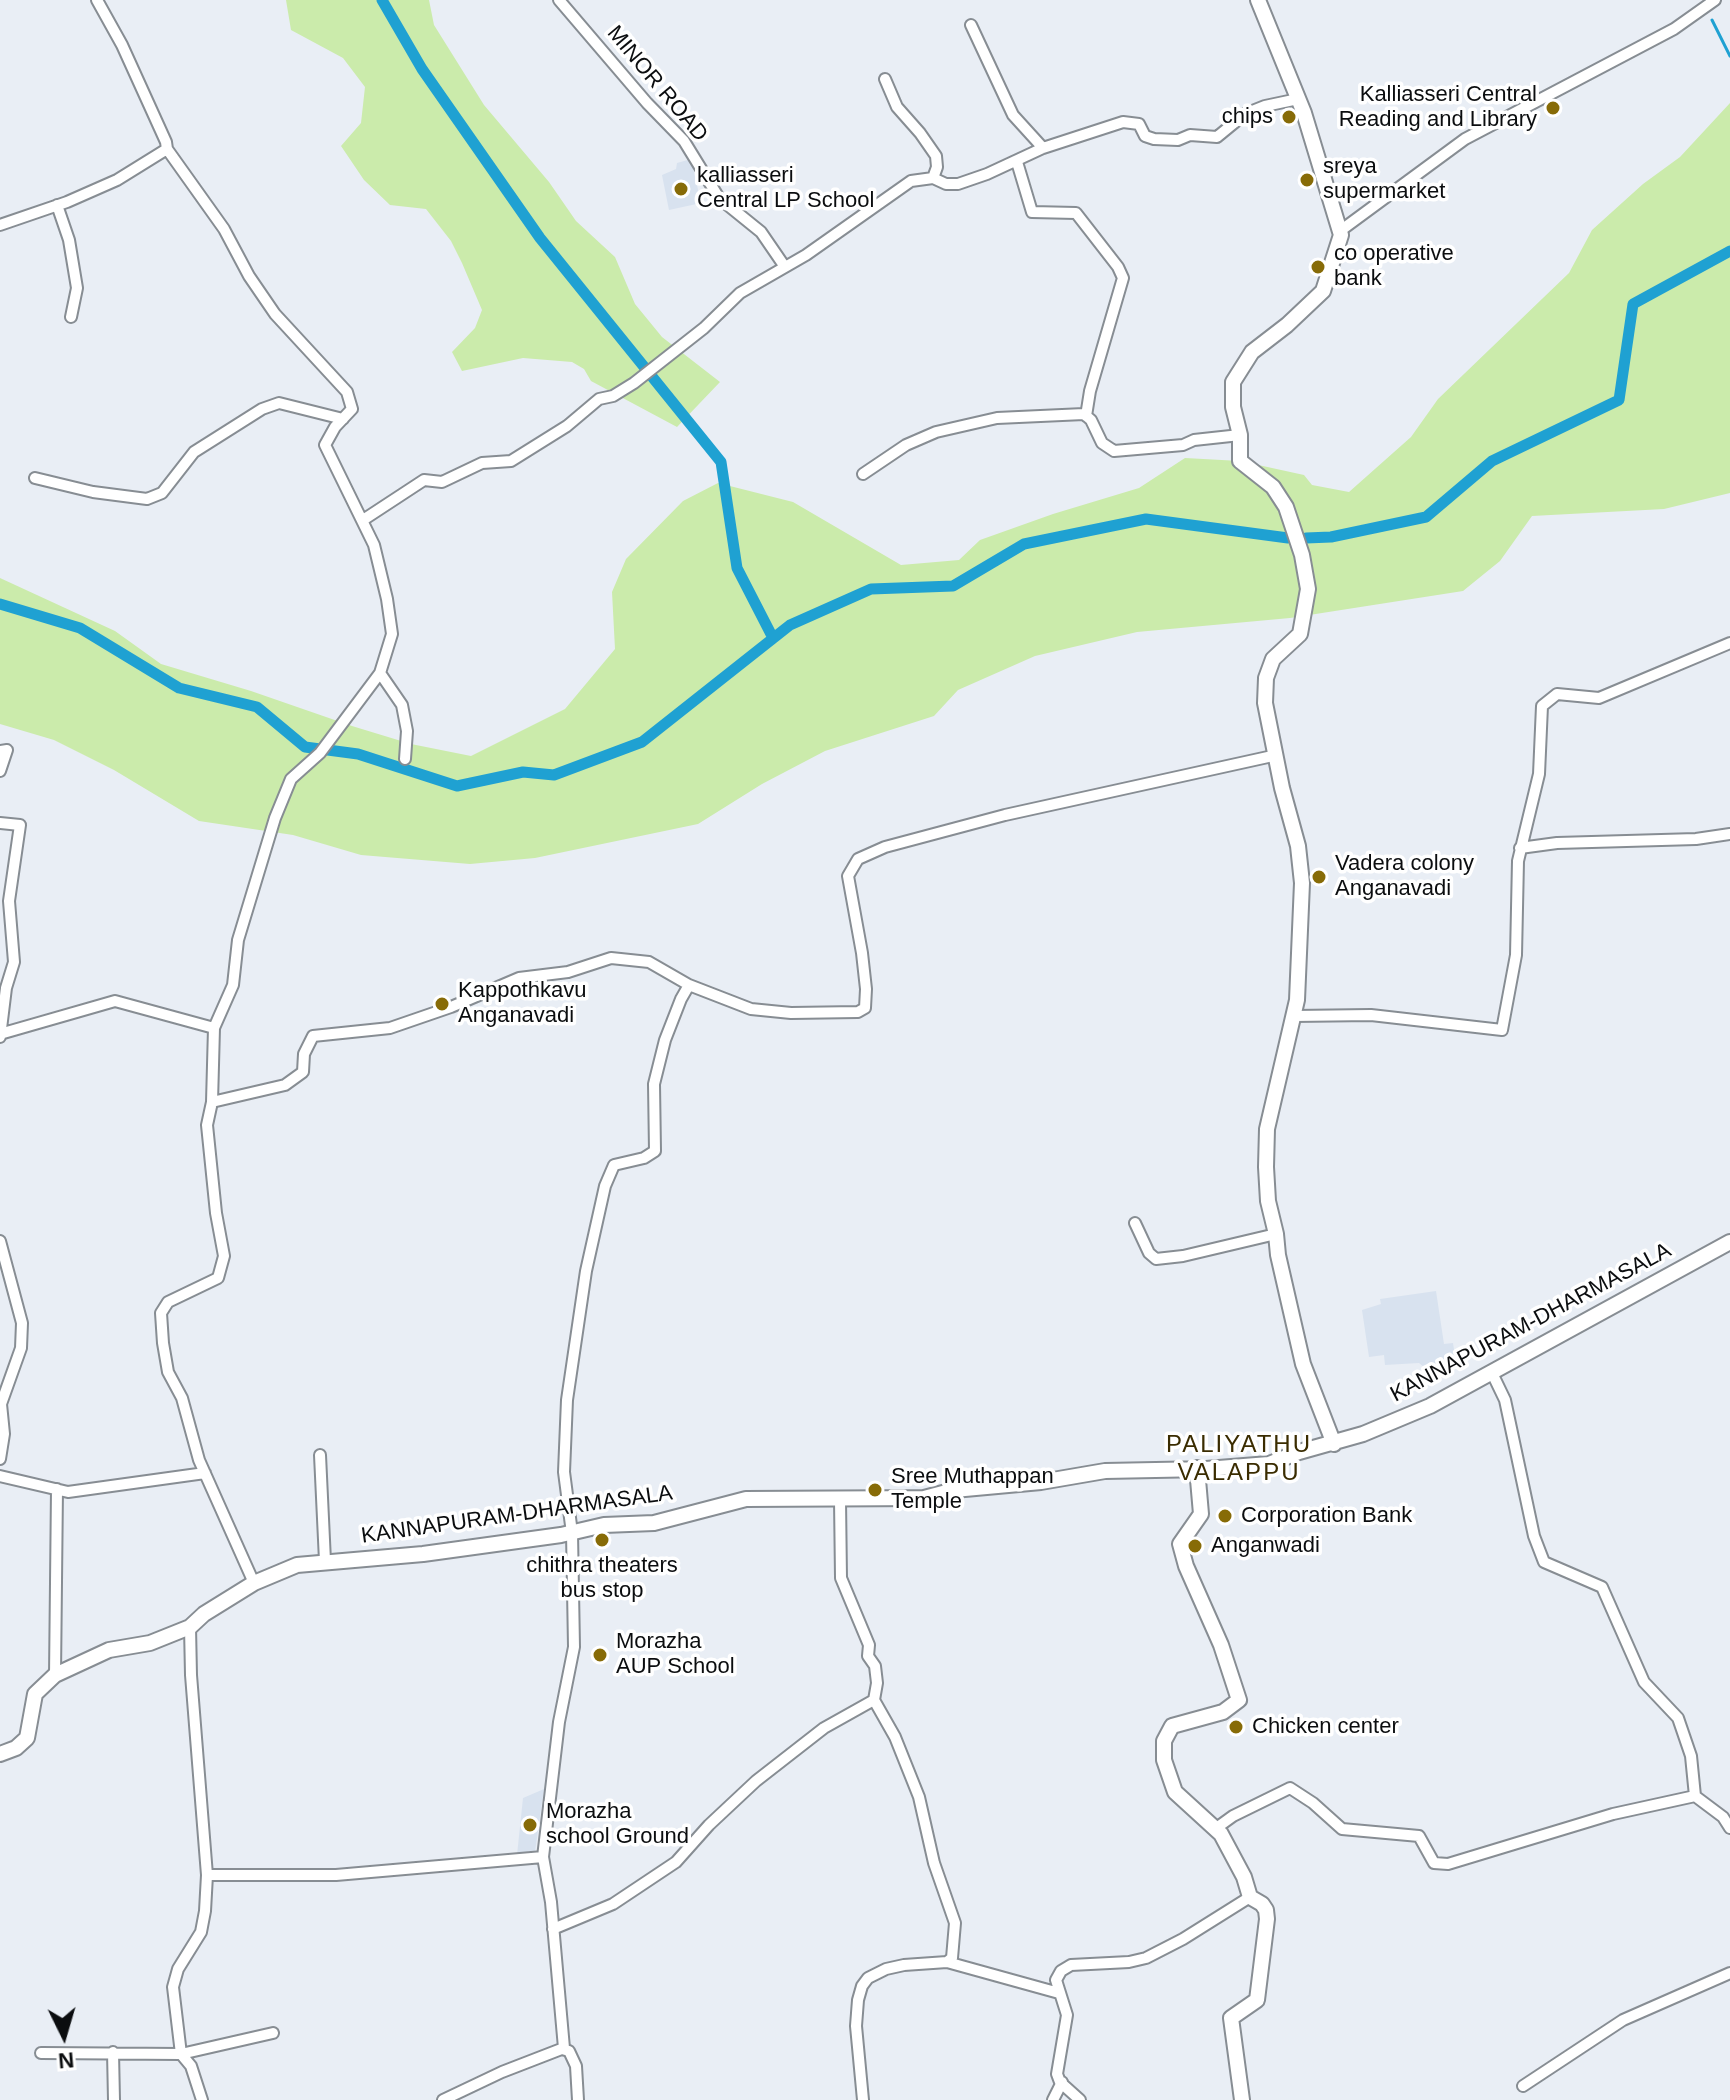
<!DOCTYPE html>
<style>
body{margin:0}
#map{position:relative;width:1730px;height:2100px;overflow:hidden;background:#e9eef5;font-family:Arial,sans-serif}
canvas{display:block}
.north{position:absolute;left:24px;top:1996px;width:80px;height:80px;-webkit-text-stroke:6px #fff;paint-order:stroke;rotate:175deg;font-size:22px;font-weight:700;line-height:32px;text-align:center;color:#0b0d0f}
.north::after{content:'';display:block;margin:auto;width:28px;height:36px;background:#0b0d0f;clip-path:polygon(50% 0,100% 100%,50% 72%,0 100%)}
</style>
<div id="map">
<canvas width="1730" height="2100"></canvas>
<div class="north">N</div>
</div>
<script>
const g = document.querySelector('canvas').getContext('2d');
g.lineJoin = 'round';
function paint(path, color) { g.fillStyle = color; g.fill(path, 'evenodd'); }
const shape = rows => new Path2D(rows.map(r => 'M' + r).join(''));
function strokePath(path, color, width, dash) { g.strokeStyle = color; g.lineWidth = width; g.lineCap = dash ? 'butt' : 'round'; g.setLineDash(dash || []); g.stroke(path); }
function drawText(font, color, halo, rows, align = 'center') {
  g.font = font + ' Arial,sans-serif'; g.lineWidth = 7; g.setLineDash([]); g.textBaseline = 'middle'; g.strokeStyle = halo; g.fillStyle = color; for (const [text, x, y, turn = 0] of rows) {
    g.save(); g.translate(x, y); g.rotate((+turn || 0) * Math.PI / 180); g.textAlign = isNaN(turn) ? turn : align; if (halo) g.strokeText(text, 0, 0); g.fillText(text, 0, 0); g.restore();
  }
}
paint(shape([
 [691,159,701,203,669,210,662,175,676,169,677,163],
 [1436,1291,1444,1344,1453,1343,1456,1363,1450,1364,1451,1368,1432,1370,1432,1367,1425,1368,1419,1363,1385,1365,1384,1355,1369,1357,1362,1310,1381,1304,1380,1299],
 [544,1789,535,1852,517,1855,523,1798]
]), '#d8e2ef');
paint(shape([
 [286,0,429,0,434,25,484,105,549,182,576,221,615,257,635,304,662,337,720,382,677,427,591,381,584,369,572,362,523,358,462,371,452,352,475,328,482,310,462,263,451,241,426,209,390,205,364,180,341,146,361,123,365,87,343,58,291,30],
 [1730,103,1730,493,1664,509,1532,516,1500,561,1463,591,1290,618,1137,632,1035,656,958,690,934,716,825,751,762,784,698,824,535,858,470,864,361,855,293,835,199,821,114,770,54,740,0,724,0,578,115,631,161,664,251,691,352,726,411,744,471,756,565,709,615,649,612,592,626,559,683,501,718,483,793,502,901,565,959,560,980,540,1053,514,1139,488,1185,458,1240,461,1304,475,1312,485,1349,492,1411,437,1438,399,1569,273,1592,230,1643,184,1680,157]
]), '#cbebab');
strokePath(shape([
 [1712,20,1730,56]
]), '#1fa1d2', 3);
strokePath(shape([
 [382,0,422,69,540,238,721,462,737,568,773,638],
 [1306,538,1331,537,1426,517,1492,461,1619,400,1633,304,1730,251],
 [0,604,80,628,179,688,257,707,305,747,358,754,457,786,523,772,554,775,642,742,790,625,871,589,953,586,1024,544,1146,519,1288,538]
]), '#1fa1d2', 11);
const minor = shape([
 [559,0,647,103,684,141,719,198,761,232,785,267],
 [971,25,1013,115,1043,148],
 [885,79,897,107,920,133,936,156,937,167,933,178],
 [167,149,224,229,249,276,275,314,347,392,352,409,335,427,325,445,374,545,387,599,392,634,380,673,320,753,291,779,275,818,238,940,233,985,214,1028,212,1102],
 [1017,162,1032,212,1076,213,1118,267,1123,278,1090,391,1086,416],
 [57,205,69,240,77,288,71,317],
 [0,225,67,202,117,180,167,149,166,142,122,45,97,0],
 [1340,231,1465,139,1674,29,1715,0],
 [863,474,906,445,936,432,997,418,1084,414,1091,420,1102,443,1114,451,1183,445,1194,440,1240,435],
 [35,478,93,492,147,499,162,493,194,452,262,409,279,403,343,419],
 [363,520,424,480,442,482,482,463,511,461,567,426,599,399,613,396,634,383,704,328,740,293,806,255,911,181,933,178,946,184,958,184,987,174,1043,148,1123,122,1139,124,1145,136,1154,139,1178,140,1190,135,1217,137,1245,114,1265,106,1298,99],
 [380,673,402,705,407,731,405,759],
 [0,751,7,750,0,771],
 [0,823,20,825,9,901,14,962,6,988,0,1037],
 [1520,848,1557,843,1696,839,1730,834],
 [1294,1016,1371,1015,1502,1030,1516,955,1518,861,1539,774,1542,706,1557,694,1599,698,1730,643],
 [0,1034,115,1001,214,1028],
 [1135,1223,1149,1253,1156,1259,1183,1256,1276,1234],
 [0,1241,22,1323,21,1348,1,1404,4,1434,0,1459],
 [1492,1373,1505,1400,1534,1536,1544,1562,1602,1587,1644,1682,1678,1718,1691,1756,1695,1796,1723,1817,1730,1828],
 [320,1455,325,1561],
 [0,1476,68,1492,205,1473],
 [840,1500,841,1578,869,1645,868,1656,875,1666,877,1683,874,1700,895,1737,919,1797,934,1863,955,1923,952,1958,947,1962,904,1965,886,1969,868,1978,862,1986,858,2000,856,2026,863,2100],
 [254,1583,199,1460,182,1398,168,1372,163,1343,161,1313,168,1302,218,1278,224,1256,216,1213,207,1125,212,1102,285,1085,303,1072,304,1054,313,1036,390,1028,451,1007,519,978,568,972,611,958,649,962,689,985],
 [190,1627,191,1675,207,1875,205,1911,201,1932,178,1969,173,1987,181,2054,191,2066,202,2100],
 [55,1675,57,1489],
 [1215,1829,1233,1816,1290,1788,1313,1803,1342,1829,1419,1836,1434,1863,1448,1864,1613,1814,1695,1796],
 [207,1875,336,1875,543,1857],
 [553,1929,613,1904,676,1862,709,1825,756,1781,824,1728,874,1700],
 [947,1962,1059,1993],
 [562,2049,569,2051,576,2066,578,2100],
 [113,2052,114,2100],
 [41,2053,181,2054,273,2033],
 [1523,2086,1623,2020,1730,1973],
 [443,2100,502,2072,564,2048,551,1902,543,1857,559,1722,574,1647,572,1533,564,1472,567,1400,586,1271,605,1186,614,1165,644,1158,655,1151,654,1084,665,1040,681,999,689,985,751,1009,791,1013,858,1012,865,1008,866,989,862,953,848,876,858,859,885,847,1005,815,1277,755],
 [1053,2100,1062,2082],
 [1080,2100,1060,2082,1057,2074,1067,2015,1056,1980,1061,1971,1071,1965,1129,1962,1146,1958,1183,1939,1250,1897]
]);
const secondary = shape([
 [1258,0,1304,113,1341,235,1323,291,1287,325,1252,352,1233,382,1233,407,1240,435,1240,461,1273,487,1286,507,1302,555,1308,589,1300,634,1273,659,1266,678,1265,703,1282,788,1298,846,1302,883,1297,1000,1267,1129,1266,1167,1268,1201,1276,1234,1278,1255,1303,1364,1334,1444],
 [1197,1468,1201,1514,1180,1544,1186,1566,1221,1645,1239,1700,1223,1712,1172,1726,1164,1741,1164,1760,1175,1792,1221,1834,1244,1877,1250,1897,1262,1904,1266,1910,1267,1919,1257,2000,1231,2018,1242,2100],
 [0,1754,16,1748,27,1738,35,1694,55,1675,109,1650,150,1643,190,1627,204,1614,254,1583,297,1565,423,1554,561,1535,604,1525,654,1523,746,1499,924,1498,954,1490,1041,1482,1105,1471,1206,1469,1269,1464,1299,1452,1363,1434,1430,1406,1730,1242]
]);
strokePath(minor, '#878d93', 14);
strokePath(secondary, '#878d93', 18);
strokePath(minor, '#fff', 10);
strokePath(secondary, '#fff', 14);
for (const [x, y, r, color] of [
 [1553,108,8,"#876b07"],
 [1289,117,8,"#876b07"],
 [1307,180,8,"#876b07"],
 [681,189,8,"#876b07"],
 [1318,267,8,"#876b07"],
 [1319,877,8,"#876b07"],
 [442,1004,8,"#876b07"],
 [875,1490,8,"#876b07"],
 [1225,1516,8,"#876b07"],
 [602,1540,8,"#876b07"],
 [1195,1546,8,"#876b07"],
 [600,1655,8,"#876b07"],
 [1236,1727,8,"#876b07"],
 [530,1825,8,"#876b07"]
]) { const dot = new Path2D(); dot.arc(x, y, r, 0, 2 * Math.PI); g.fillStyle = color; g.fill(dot); strokePath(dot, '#fff', 3); }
drawText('22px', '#0b0d0f', '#fff', [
 ["MINOR ROAD",657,84,50],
 ["KANNAPURAM-DHARMASALA",1531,1323,-28],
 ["KANNAPURAM-DHARMASALA",517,1515,-8]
]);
drawText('22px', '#0b0d0f', '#fff', [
 ["Kalliasseri Central",1537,95,"right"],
 ["Reading and Library",1537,120,"right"],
 ["chips",1273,117,"right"],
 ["sreya",1323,167],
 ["supermarket",1323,192],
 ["kalliasseri",697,176],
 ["Central LP School",697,201],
 ["co operative",1334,254],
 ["bank",1334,279],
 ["Vadera colony",1335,864],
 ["Anganavadi",1335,889],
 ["Kappothkavu",458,991],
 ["Anganavadi",458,1016],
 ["Sree Muthappan",891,1477],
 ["Temple",891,1502],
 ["Corporation Bank",1241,1516],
 ["Anganwadi",1211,1546],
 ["chithra theaters",602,1566,"center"],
 ["bus stop",602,1591,"center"],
 ["Morazha",616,1642],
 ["AUP School",616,1667],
 ["Chicken center",1252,1727],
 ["Morazha",546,1812],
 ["school Ground",546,1837]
], 'left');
g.letterSpacing = '2px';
drawText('24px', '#3a2c01', '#fff', [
 ["PALIYATHU",1239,1445],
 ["VALAPPU",1239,1473]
]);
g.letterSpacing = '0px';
</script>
